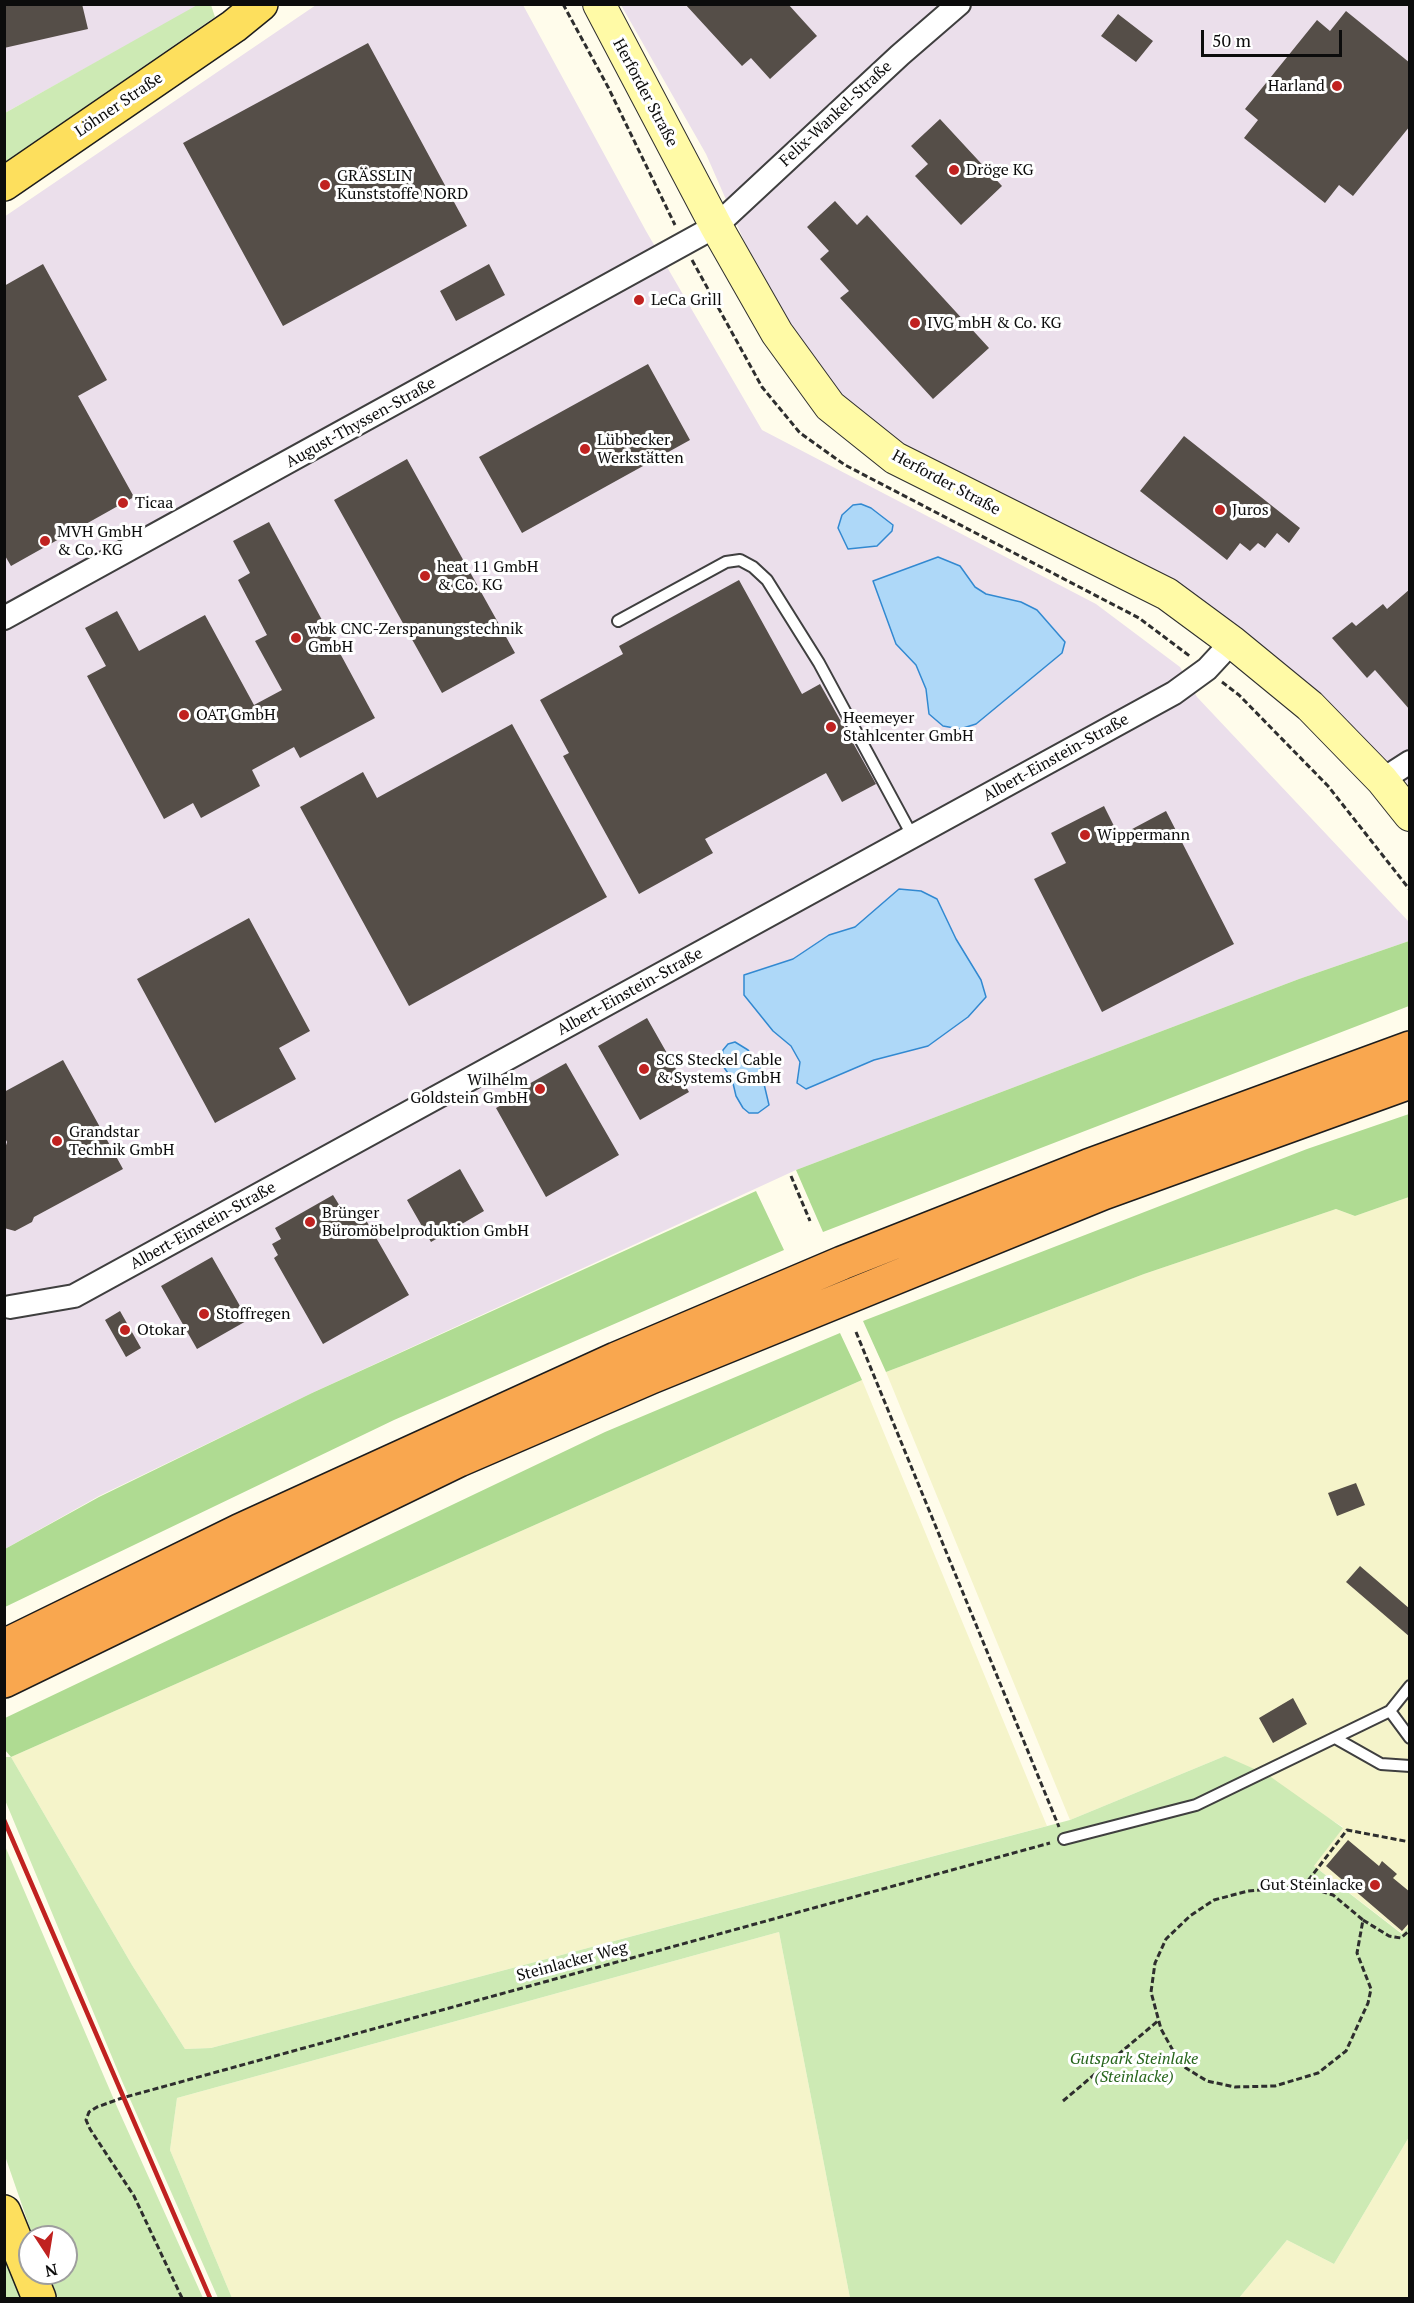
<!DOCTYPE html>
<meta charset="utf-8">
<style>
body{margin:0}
#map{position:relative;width:1414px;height:2303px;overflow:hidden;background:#fffceb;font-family:"PT Serif",serif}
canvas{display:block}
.frame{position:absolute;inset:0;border:6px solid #0c0c0c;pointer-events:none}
.north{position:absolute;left:18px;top:2225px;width:60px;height:60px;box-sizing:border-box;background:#fff;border:2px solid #9e9e9e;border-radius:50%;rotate:168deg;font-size:16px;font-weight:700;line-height:24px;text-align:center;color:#0c0c0c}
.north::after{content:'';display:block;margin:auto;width:21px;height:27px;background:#c02220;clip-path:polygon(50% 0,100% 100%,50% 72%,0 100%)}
.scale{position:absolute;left:1201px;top:30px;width:141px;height:27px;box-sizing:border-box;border:3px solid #0c0c0c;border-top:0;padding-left:8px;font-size:18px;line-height:21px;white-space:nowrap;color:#0c0c0c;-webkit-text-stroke:4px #fff;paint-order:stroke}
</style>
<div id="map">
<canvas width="1414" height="2303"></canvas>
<div class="frame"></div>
<div class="north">N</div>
<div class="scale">50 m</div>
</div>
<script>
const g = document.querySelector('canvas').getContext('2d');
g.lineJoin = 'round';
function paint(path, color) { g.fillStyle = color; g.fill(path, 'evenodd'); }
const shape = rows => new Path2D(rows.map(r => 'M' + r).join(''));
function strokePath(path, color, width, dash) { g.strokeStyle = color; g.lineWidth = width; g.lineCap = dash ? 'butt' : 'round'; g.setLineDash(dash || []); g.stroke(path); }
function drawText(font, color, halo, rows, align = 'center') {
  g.font = font + ' "PT Serif",serif'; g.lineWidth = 6; g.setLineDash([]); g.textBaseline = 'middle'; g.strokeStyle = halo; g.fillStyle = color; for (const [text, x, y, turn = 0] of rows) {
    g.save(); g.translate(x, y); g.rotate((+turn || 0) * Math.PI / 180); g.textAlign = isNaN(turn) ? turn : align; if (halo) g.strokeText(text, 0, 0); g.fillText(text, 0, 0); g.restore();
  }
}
paint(shape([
 [5,5,199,5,5,113],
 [316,5,523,5,646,231,762,430,1096,604,1180,667,1197,697,1409,922,1409,941,1299,979,796,1170,312,1393,99,1496,5,1549,4,217],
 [621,5,1409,5,1409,785,1318,696,903,451,839,393,795,331,745,243,706,154]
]), '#ebdfeb');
paint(shape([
 [1409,1197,1410,1926,1403,1934,1314,1866,1343,1827,1225,1756,1070,1820,886,1372,1144,1274,1336,1209,1355,1216],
 [862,1380,1047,1826,211,2048,185,2049,132,1965,11,1757],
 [779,1932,850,2298,232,2298,170,2150,177,2098],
 [1409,2137,1409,2298,1239,2298,1287,2240,1334,2264]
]), '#f5f4ca');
paint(shape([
 [199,4,211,5,215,17,5,162,5,113],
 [1225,1756,1268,1775,1343,1828,1314,1866,1402,1934,1409,1926,1409,2137,1334,2264,1287,2240,1239,2298,850,2298,779,1932,177,2098,170,2150,232,2298,218,2298,122,2081,5,1800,4,1757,11,1757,132,1965,185,2049,211,2048,1070,1820],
 [5,1846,118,2109,203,2298,58,2298,48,2273,66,2273,66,2237,33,2237,5,2156],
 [4,2257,23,2298,5,2298]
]), '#cdeab4');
paint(shape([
 [1409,941,1409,1006,823,1232,796,1170,1299,979],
 [1409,1114,1409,1197,1355,1216,1336,1209,1144,1274,886,1372,863,1321,1307,1149],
 [756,1191,784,1250,394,1420,5,1607,5,1549,99,1497,312,1393],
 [840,1333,862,1380,11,1757,5,1750,5,1718,605,1432]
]), '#afdb92');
const water = shape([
 [861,504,871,508,893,525,892,531,877,546,848,549,838,528,842,515,853,505,861,504],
 [938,557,960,566,975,587,986,594,1021,602,1037,610,1065,642,1062,653,976,724,960,729,943,726,929,714,926,689,916,665,896,644,873,581,938,557],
 [899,889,921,891,937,899,956,939,981,980,986,997,968,1017,928,1046,874,1060,806,1089,797,1083,800,1062,791,1046,773,1031,744,995,744,975,793,959,829,935,855,927,899,889],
 [735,1042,748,1050,760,1067,769,1105,758,1113,749,1113,743,1108,736,1096,732,1079,721,1063,723,1050,728,1044,735,1042]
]);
paint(water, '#aed8f8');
strokePath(water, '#3289d1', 1.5);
paint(shape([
 [4,4,82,4,88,29,4,48],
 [685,4,788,4,817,36,770,79,751,58,742,66],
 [1346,11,1410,63,1410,126,1353,196,1339,185,1325,203,1244,138,1258,120,1245,109,1317,20,1330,31],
 [1118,14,1153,41,1136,62,1101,36],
 [368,43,467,226,283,326,183,143],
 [940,119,1002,186,961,225,915,176,928,164,911,146],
 [835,201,857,225,867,215,989,348,933,399,840,298,849,291,820,259,829,251,807,227],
 [43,264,107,380,78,396,134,497,11,566,4,554,4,286],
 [489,264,505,295,456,321,440,291],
 [648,364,690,440,522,533,479,457],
 [1184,436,1300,528,1289,543,1277,533,1265,548,1258,543,1250,551,1240,543,1227,560,1140,491],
 [407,459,515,653,442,693,334,500],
 [269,522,375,718,300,758,294,747,252,770,260,786,201,818,193,803,164,819,87,676,106,666,85,628,117,611,139,651,205,615,254,705,282,690,255,641,267,635,238,580,250,573,233,541],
 [739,580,802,694,820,684,876,784,842,802,826,773,705,839,713,853,639,894,563,756,569,753,540,700,623,654,619,646],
 [1410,589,1410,710,1375,670,1367,678,1332,638,1352,622,1356,626,1383,604,1387,609],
 [512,724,607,897,409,1006,300,807,363,772,377,798],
 [1104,806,1119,836,1166,811,1234,944,1102,1012,1034,879,1066,863,1051,833],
 [249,918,310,1031,279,1048,296,1079,215,1123,137,979],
 [647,1018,689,1092,640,1120,598,1046],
 [63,1060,123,1169,34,1217,32,1222,15,1231,4,1228,4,1152,7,1142,4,1136,4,1092],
 [566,1063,619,1155,546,1197,496,1108,507,1102,504,1098],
 [460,1169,484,1211,431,1242,407,1200],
 [333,1195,346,1216,359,1208,409,1295,323,1344,274,1258,278,1255,272,1244,281,1239,275,1228],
 [212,1257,248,1320,197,1349,161,1286],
 [120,1311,141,1348,126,1357,105,1320],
 [1356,1483,1365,1505,1337,1516,1328,1493],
 [1360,1566,1410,1609,1410,1637,1346,1582],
 [1293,1698,1307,1724,1273,1743,1259,1718],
 [1348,1840,1379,1866,1382,1861,1397,1874,1393,1878,1410,1892,1410,1922,1402,1931,1326,1866]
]), '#554e48');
const lane = shape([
 [618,621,726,562,740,560,753,567,767,580,819,663,913,837],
 [1390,1711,1410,1738],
 [1335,1738,1381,1764,1410,1766],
 [1064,1839,1196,1805,1390,1711,1410,1686]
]);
const street = shape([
 [4,618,716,226,900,55,959,4],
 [1382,780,1410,762],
 [10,1307,74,1296,1174,693,1207,669,1232,642]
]);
const secondary = shape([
 [599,4,716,226,777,333,830,406,895,458,1167,594,1232,642,1310,706,1382,780,1410,815]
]);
const primary = shape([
 [4,184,234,26,261,4],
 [4,2212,39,2298]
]);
const highway = shape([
 [4,1646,239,1531,616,1359,842,1263,1088,1166,1410,1048],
 [4,1681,459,1460,651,1377,1103,1193,1410,1082]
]);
strokePath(lane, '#3f3f3f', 14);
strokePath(street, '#3f3f3f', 26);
strokePath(secondary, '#2e2e2e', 34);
strokePath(primary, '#1d1d1d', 36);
strokePath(highway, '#1d1d1d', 36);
strokePath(shape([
 [563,4,608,87,675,225],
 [692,260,762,387,800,433,845,465,1139,618,1191,657],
 [1222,682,1239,695,1328,786,1410,890],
 [791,1176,810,1221],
 [856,1332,1059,1827],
 [1304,1886,1333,1895,1363,1920,1357,1953,1371,1989,1368,2003,1346,2051,1318,2073,1275,2086,1235,2087,1207,2081,1181,2065,1161,2029,1151,1992,1155,1963,1166,1939,1190,1916,1214,1900,1248,1891,1304,1886,1347,1830,1410,1842],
 [1363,1920,1389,1936,1401,1938,1410,1930],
 [1063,2101,1159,2020],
 [182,2298,134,2196,90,2129,86,2120,89,2112,97,2107,122,2098,1050,1843]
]), '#2e2e2e', 3, [6, 3]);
strokePath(lane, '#fff', 10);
strokePath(street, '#fff', 22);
strokePath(secondary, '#fffaa6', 32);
strokePath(primary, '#fddf5d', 33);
strokePath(highway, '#f9a74f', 33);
strokePath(shape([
 [4,1820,210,2298]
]), '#c02220', 4.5);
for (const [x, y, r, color] of [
 [1337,86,6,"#c02220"],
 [954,170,6,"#c02220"],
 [325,185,6,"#c02220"],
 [639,300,6,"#c02220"],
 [915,323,6,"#c02220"],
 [585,449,6,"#c02220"],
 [123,503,6,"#c02220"],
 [1220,510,6,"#c02220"],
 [45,541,6,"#c02220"],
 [425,576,6,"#c02220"],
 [296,638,6,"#c02220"],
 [184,715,6,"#c02220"],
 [831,727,6,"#c02220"],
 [1085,835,6,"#c02220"],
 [644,1069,6,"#c02220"],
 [540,1089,6,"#c02220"],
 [57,1141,6,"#c02220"],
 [310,1222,6,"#c02220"],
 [204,1314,6,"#c02220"],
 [125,1330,6,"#c02220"],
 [1375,1885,6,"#c02220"]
]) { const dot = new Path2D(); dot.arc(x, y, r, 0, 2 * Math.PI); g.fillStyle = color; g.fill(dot); strokePath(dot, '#fff', 2); }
drawText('16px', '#0c0c0c', '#fff', [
 ["Harland",1325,86,"right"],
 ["Dröge KG",966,170],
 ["GRÄSSLIN",337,176],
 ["Kunststoffe NORD",337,194],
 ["LeCa Grill",651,300],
 ["IVG mbH & Co. KG",927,323],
 ["Lübbecker",597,440],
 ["Werkstätten",597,458],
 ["Ticaa",135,503],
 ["Juros",1232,510],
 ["MVH GmbH",57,532],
 ["& Co. KG",57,550],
 ["heat 11 GmbH",437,567],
 ["& Co. KG",437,585],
 ["wbk CNC-Zerspanungstechnik",308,629],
 ["GmbH",308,647],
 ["OAT GmbH",196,715],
 ["Heemeyer",843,718],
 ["Stahlcenter GmbH",843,736],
 ["Wippermann",1097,835],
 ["SCS Steckel Cable",656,1060],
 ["& Systems GmbH",656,1078],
 ["Wilhelm",528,1080,"right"],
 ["Goldstein GmbH",528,1098,"right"],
 ["Grandstar",69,1132],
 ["Technik GmbH",69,1150],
 ["Brünger",322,1213],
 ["Büromöbelproduktion GmbH",322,1231],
 ["Stoffregen",216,1314],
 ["Otokar",137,1330],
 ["Gut Steinlacke",1363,1885,"right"]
], 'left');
drawText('16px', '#0c0c0c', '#fff', [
 ["Herforder Straße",645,93,62],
 ["Löhner Straße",119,105,-34],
 ["Felix-Wankel-Straße",836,114,-43],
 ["August-Thyssen-Straße",361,423,-29],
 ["Herforder Straße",946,483,28],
 ["Albert-Einstein-Straße",1056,758,-29],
 ["Albert-Einstein-Straße",630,992,-29],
 ["Albert-Einstein-Straße",203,1226,-29],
 ["Steinlacker Weg",572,1962,-15]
]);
drawText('italic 16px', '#26651b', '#fff', [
 ["Gutspark Steinlake",1134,2059],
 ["(Steinlacke)",1134,2077]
]);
</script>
